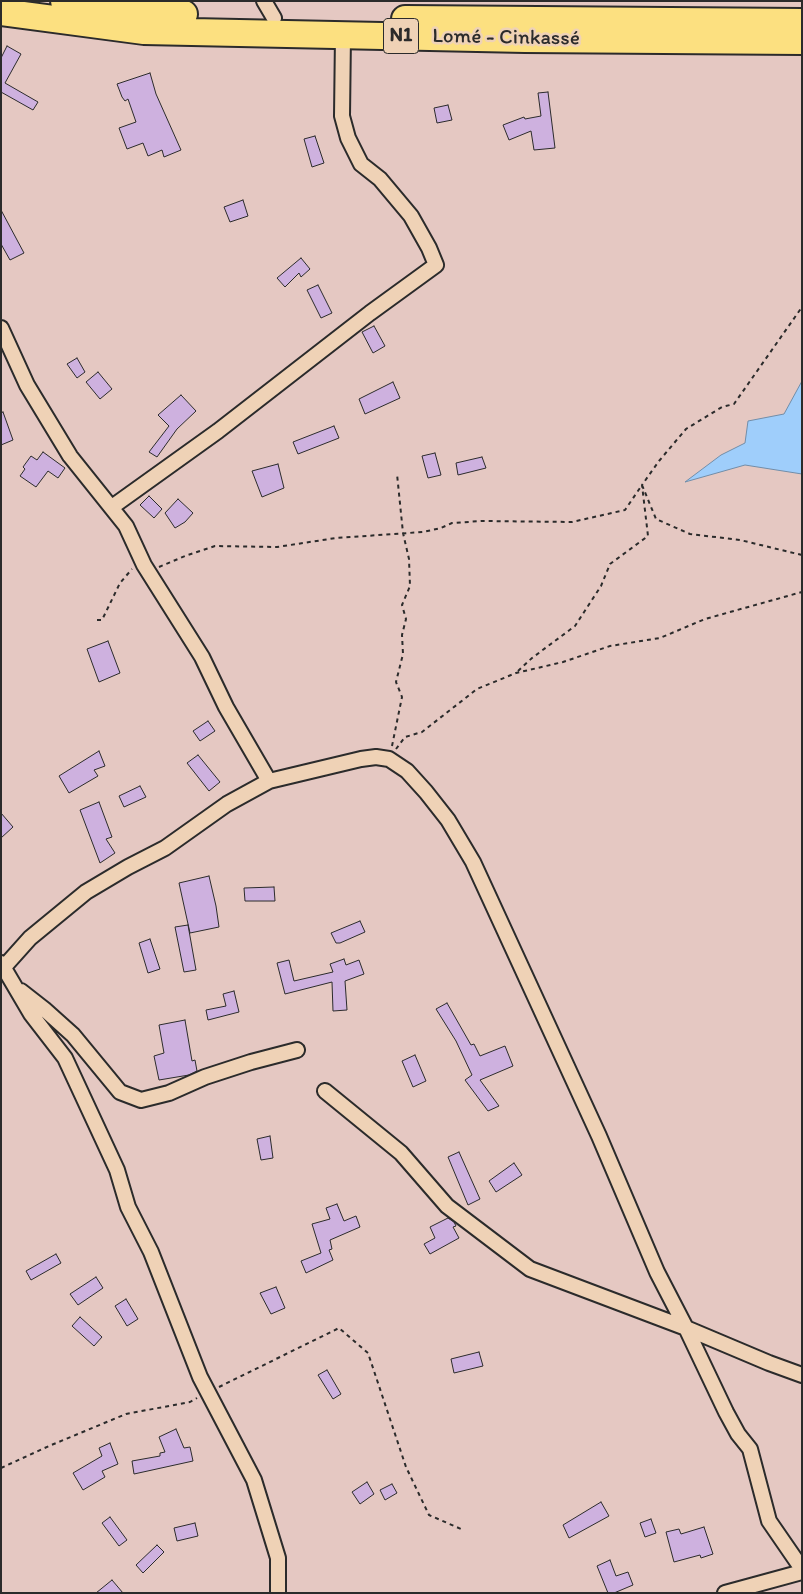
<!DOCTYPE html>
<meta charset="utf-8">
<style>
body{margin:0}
#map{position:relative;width:803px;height:1594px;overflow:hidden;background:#e5c8c2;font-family:Itim,sans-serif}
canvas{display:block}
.frame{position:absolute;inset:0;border:2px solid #2b2b2b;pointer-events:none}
</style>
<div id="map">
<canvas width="803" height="1594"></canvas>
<div class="frame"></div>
</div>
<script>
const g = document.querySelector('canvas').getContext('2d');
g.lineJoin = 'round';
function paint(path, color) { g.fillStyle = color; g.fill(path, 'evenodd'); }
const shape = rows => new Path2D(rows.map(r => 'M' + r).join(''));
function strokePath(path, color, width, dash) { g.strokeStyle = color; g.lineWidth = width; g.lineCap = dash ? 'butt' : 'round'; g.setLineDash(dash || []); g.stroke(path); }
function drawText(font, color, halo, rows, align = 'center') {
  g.font = font + ' Itim,sans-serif'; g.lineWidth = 5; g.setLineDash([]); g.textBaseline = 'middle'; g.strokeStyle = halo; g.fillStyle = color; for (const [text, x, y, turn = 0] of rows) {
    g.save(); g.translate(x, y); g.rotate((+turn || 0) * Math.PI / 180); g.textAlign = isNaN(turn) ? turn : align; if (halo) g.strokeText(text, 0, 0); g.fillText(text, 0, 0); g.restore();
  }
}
const water = shape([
 [802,381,802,474,745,465,685,482,721,455,745,443,748,421,784,414,802,381]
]);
paint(water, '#9fcefb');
strokePath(water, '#718da8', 1);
const building = shape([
 [7,46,21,54,5,83,38,102,33,110,1,92,1,58,7,46],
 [150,73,156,94,181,150,164,157,162,150,148,156,143,143,127,149,119,128,136,122,128,99,125,101,122,97,117,84,150,73],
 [548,92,555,148,534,150,531,131,509,140,503,125,524,117,525,119,541,116,538,93,548,92],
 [448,105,452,120,437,123,434,108,448,105],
 [315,136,324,163,312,167,304,139,315,136],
 [243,200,248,216,230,222,224,207,243,200],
 [1,210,24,253,10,260,1,244,1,210],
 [301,258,310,269,301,277,299,273,285,287,277,278,301,258],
 [318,285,332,313,321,318,307,290,318,285],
 [374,326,385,346,373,353,362,332,374,326],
 [77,358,85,372,77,378,67,364,77,358],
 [98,372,112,389,100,399,86,382,98,372],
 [393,382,400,398,365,414,359,399,393,382],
 [181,395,196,411,177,429,157,457,149,452,169,426,158,415,181,395],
 [3,412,13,440,1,445,1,413,3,412],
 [334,426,339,438,298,454,293,442,334,426],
 [43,452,65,468,58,478,48,471,36,487,20,476,25,469,23,467,31,456,37,460,43,452],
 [435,453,441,475,428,478,422,456,435,453],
 [482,457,486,468,458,475,456,463,482,457],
 [278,464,284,488,262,497,252,471,278,464],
 [149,496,162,509,154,518,140,505,149,496],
 [178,499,193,513,185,522,175,528,165,513,178,499],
 [108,641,120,673,99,682,87,649,108,641],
 [208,721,215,731,200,741,193,731,208,721],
 [99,751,105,766,94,770,98,776,69,793,59,776,99,751],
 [198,755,220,782,209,791,187,763,198,755],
 [140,786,146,797,124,807,119,796,140,786],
 [99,802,112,837,106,839,115,853,100,863,80,810,99,802],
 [1,813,13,827,1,838,1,813],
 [209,876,216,906,219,927,190,933,179,883,209,876],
 [274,887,275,901,245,901,244,888,274,887],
 [360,921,365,932,340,943,336,943,331,933,360,921],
 [188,925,196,970,184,972,175,927,188,925],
 [150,939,160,969,148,973,139,943,150,939],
 [344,959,346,965,359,960,364,974,345,981,347,1010,333,1011,332,982,285,994,277,963,289,960,294,981,333,972,330,964,344,959],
 [234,991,239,1012,208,1020,206,1010,226,1006,223,994,234,991],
 [447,1003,471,1045,474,1044,480,1056,505,1046,513,1066,480,1080,499,1106,488,1111,465,1080,472,1075,456,1041,436,1009,447,1003],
 [185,1020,192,1061,195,1060,197,1071,189,1075,159,1080,154,1056,164,1053,159,1025,185,1020],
 [415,1055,426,1081,413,1087,402,1061,415,1055],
 [270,1136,273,1158,261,1160,257,1139,270,1136],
 [459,1152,480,1199,468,1205,448,1157,459,1152],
 [514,1163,522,1175,496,1192,489,1181,514,1163],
 [337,1204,344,1221,356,1216,360,1227,330,1240,332,1249,329,1250,333,1260,306,1273,301,1261,321,1253,312,1224,330,1219,326,1208,337,1204],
 [448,1218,454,1222,456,1226,453,1227,459,1238,430,1254,424,1244,435,1238,430,1227,448,1218],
 [56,1254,61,1263,31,1280,26,1271,56,1254],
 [96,1277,103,1288,78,1305,70,1294,96,1277],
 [276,1287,285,1308,271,1314,260,1293,276,1287],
 [126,1299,138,1319,127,1326,115,1306,126,1299],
 [80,1317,102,1337,94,1346,72,1326,80,1317],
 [479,1352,483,1366,454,1373,451,1359,479,1352],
 [327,1370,341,1394,333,1399,318,1375,327,1370],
 [176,1429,184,1448,190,1447,193,1461,134,1474,132,1461,160,1456,160,1453,165,1452,159,1437,176,1429],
 [110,1443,118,1464,102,1471,105,1477,83,1490,73,1473,102,1456,99,1448,110,1443],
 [367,1482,374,1494,360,1504,352,1492,367,1482],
 [392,1484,397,1493,385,1500,380,1490,392,1484],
 [601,1502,609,1516,569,1538,563,1525,601,1502],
 [110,1517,127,1540,119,1546,102,1523,110,1517],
 [651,1519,656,1533,645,1537,640,1523,651,1519],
 [195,1523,198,1536,177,1541,174,1528,195,1523],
 [704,1527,713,1554,701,1558,700,1555,674,1562,666,1532,679,1529,681,1534,704,1527],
 [157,1545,164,1552,143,1573,136,1565,157,1545],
 [610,1560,616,1576,628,1572,633,1585,614,1593,608,1593,597,1566,610,1560],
 [112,1580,123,1593,96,1593,112,1580]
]);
paint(building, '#ceb1df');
strokePath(building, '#2b2b2b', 1);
const street = shape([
 [264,1,274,18],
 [1,328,27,385,70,456,126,526,144,565,202,657,226,707,269,781],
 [112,507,218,431,370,313,436,265,429,248,411,216,380,179,361,164,348,138,342,116,343,35],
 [1,963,31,1014,65,1058,117,1170,128,1207,151,1252,200,1377,254,1480,278,1558,278,1593],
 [4,967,30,938,86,892,128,867,165,848,227,804,269,781,361,759,376,757,389,759,407,771,426,792,448,820,473,862,599,1136,657,1272,686,1328,726,1412,738,1434,750,1449,769,1521,802,1569],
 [21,991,44,1009,73,1035,120,1092,141,1100,169,1093,205,1077,251,1062,297,1050],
 [325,1091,401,1153,447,1206,530,1269,686,1328,769,1363,802,1375],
 [725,1593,802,1572]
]);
const highway = shape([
 [64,1,149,13,184,14],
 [1,12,144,31,525,39,802,41],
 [405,19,802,22]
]);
strokePath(street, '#2b2b2b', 18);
strokePath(highway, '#2b2b2b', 30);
strokePath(shape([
 [159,567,185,556,215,546,277,547,336,538,423,532,441,528,452,523,482,521,572,522,625,510,642,485,656,519,690,534,740,540,802,555],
 [97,620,102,620,120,583,132,569],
 [518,671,532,658,575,626,601,586,610,564,648,536,642,485,659,461,686,429,722,407,734,404,802,307],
 [392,746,402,697,396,682,403,654,402,635,406,619,402,605,410,586,409,559,403,533,397,474],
 [396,749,405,737,422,732,477,689,516,673,563,662,610,646,660,638,705,619,802,592],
 [219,1387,339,1328,368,1353,406,1467,429,1515,461,1529],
 [1,1468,49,1446,126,1414,190,1402,197,1398]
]), '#2b2b2b', 2, [4, 4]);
strokePath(street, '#efd2b6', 14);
strokePath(highway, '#fce080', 26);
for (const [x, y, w] of [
 [401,36,35]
]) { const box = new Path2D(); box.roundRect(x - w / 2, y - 17.5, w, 35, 4); g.fillStyle = '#efd2b6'; g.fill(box); strokePath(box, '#2b2b2b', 1); }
drawText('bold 20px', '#2b2b2b', null, [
 ["N1",401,36]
]);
drawText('21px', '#2b2b2b', '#efd2b6', [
 ["Lomé - Cinkassé",506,38,1]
]);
</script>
